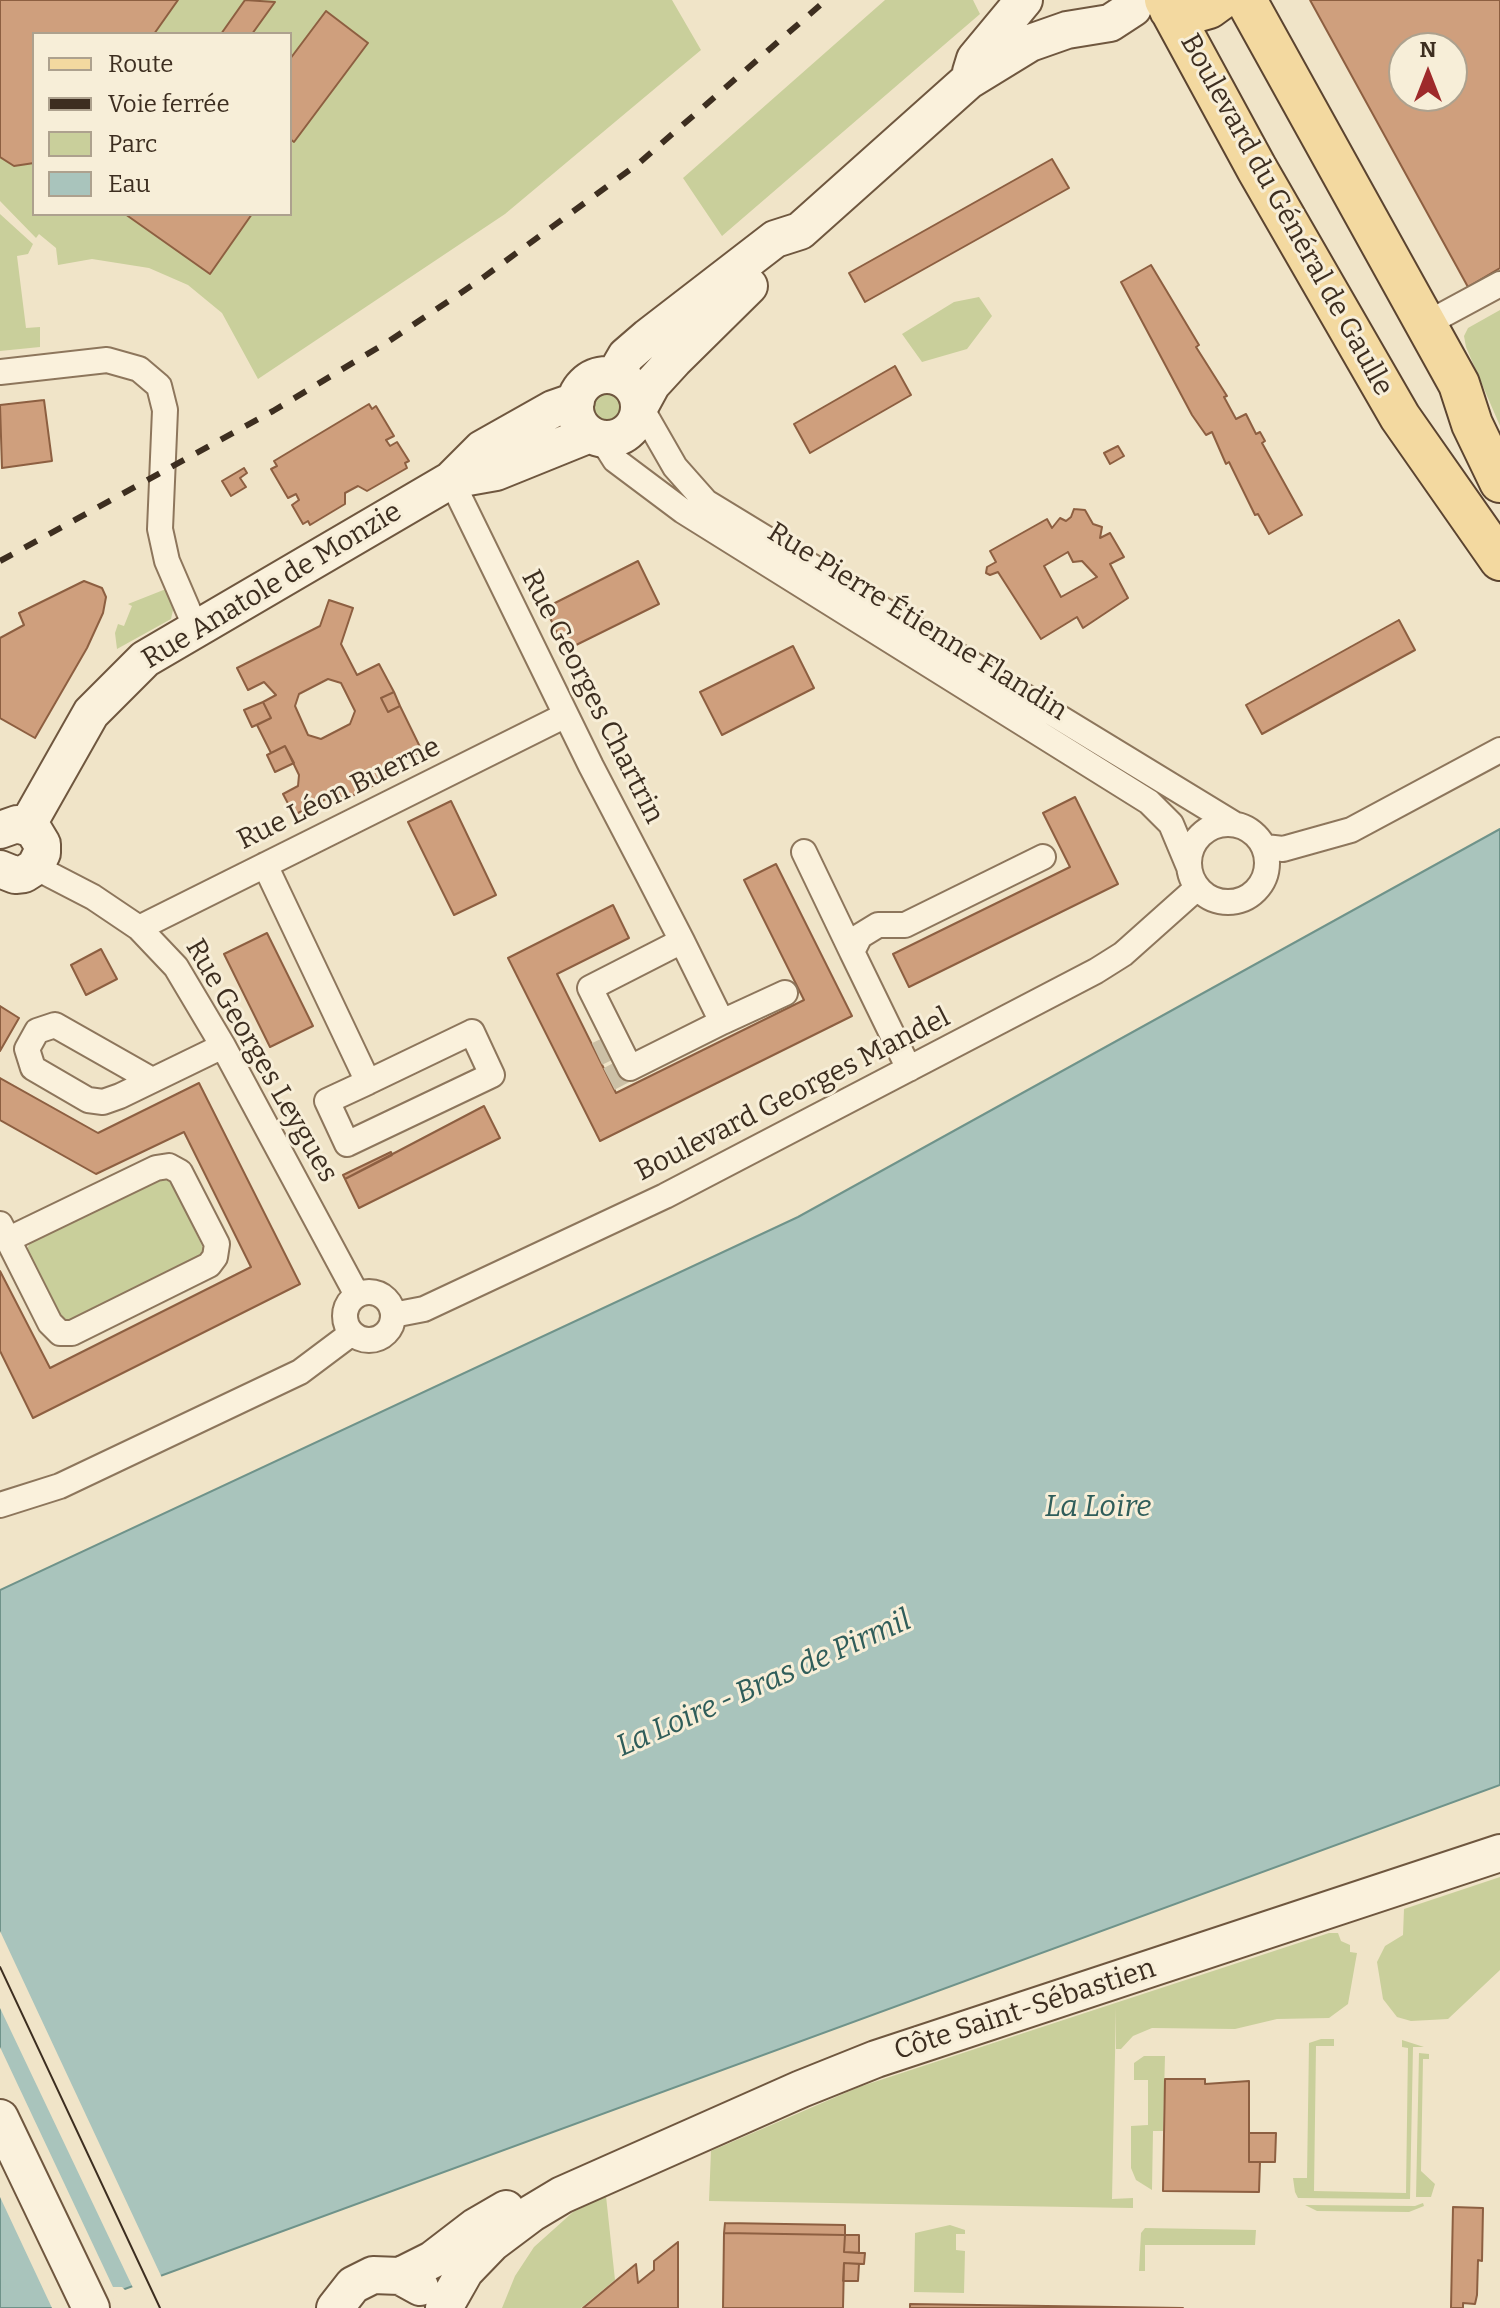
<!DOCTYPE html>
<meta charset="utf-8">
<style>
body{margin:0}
#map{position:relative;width:1500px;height:2308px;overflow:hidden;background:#f0e4c8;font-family:Bitter,serif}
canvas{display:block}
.legend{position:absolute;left:32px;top:32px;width:260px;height:184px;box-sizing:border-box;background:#f7eed8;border:2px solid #ada18e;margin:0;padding:10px 14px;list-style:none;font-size:24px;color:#3d2e20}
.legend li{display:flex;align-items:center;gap:16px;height:40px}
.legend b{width:40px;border:2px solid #ada18e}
.north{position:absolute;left:1388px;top:32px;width:80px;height:80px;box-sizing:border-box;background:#f7eed8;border:2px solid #ada18e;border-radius:50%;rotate:0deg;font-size:22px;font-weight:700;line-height:32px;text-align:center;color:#3d2e20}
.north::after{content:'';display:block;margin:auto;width:28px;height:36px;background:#9e2a2b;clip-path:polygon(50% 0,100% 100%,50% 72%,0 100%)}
</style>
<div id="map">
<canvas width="1500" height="2308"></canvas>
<ul class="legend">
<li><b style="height:10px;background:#f3d9a0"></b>Route</li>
<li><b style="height:10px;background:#3d2e20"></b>Voie ferrée</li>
<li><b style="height:22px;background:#c9cf9b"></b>Parc</li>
<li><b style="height:22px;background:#a9c4bc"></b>Eau</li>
</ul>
<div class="north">N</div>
</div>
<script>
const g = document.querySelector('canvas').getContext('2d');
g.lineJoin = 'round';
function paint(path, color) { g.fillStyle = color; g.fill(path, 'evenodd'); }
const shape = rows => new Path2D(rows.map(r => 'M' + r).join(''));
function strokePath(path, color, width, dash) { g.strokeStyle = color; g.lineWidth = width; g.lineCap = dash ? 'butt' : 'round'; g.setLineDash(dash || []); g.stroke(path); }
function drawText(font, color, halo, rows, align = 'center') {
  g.font = font + ' Bitter,serif'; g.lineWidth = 6; g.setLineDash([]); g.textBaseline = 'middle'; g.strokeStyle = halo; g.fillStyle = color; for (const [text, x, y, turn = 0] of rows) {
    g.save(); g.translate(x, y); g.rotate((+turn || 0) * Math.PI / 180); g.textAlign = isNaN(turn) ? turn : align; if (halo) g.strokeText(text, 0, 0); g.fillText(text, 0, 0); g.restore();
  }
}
paint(shape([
 [0,0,672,0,701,50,505,214,258,379,222,313,188,285,149,268,92,259,58,265,56,248,39,234,36,238,0,201],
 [34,34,290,34,290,214,34,214],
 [885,0,973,0,980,14,722,236,683,178],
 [0,214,33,244,28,254,17,256,26,328,40,327,40,347,0,351],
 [979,297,992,316,967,349,922,362,902,334,954,302],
 [1500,310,1500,426,1466,347,1464,336,1468,328],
 '592 404a17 17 0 1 1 34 0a17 17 0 1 1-34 0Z',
 [166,589,173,610,171,619,117,649,115,633,118,624,124,626,132,606,128,604],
 [155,1177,171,1181,206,1254,71,1321,54,1317,24,1256,33,1236],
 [1500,1877,1500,1970,1448,2019,1411,2021,1397,2017,1383,1999,1377,1962,1385,1946,1403,1935,1404,1909],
 [1329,1933,1338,1933,1341,1941,1350,1945,1350,1952,1357,1953,1348,2004,1329,2018,1277,2019,1235,2029,1152,2028,1133,2036,1121,2049,1116,2049,1116,2007,1112,2199,1133,2198,1133,2208,709,2201,711,2151,859,2087],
 [1321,2039,1334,2039,1334,2046,1316,2046,1314,2191,1406,2193,1408,2048,1402,2047,1402,2040,1424,2047,1413,2047,1410,2199,1298,2198,1295,2192,1293,2178,1307,2178,1309,2043],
 [1419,2053,1429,2054,1429,2059,1423,2059,1421,2171,1435,2184,1431,2197,1416,2197],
 [1144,2056,1165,2056,1163,2131,1153,2131,1152,2190,1136,2180,1131,2168,1131,2126,1148,2125,1148,2080,1134,2080,1134,2063],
 [606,2196,615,2280,581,2308,502,2308,515,2276,534,2247,573,2212],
 [1423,2203,1424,2206,1409,2212,1317,2211,1305,2205,1415,2206],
 [950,2225,965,2230,965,2234,956,2234,956,2250,965,2251,964,2293,914,2292,915,2233],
 [1145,2228,1256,2230,1255,2245,1145,2245,1145,2271,1139,2271,1141,2233]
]), '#c9cf9b');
const water = shape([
 [1500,829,1500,1785,73,2308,0,2308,0,1590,798,1217,1500,829]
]);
paint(water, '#a9c4bc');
strokePath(water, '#6f938a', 2);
paint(shape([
 [0,1931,163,2280,134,2290,0,2008],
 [0,2047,113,2287,122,2287,128,2293,85,2308,52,2308,0,2197]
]), '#f0e4c8');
const building = shape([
 [0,0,178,0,154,34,34,34,34,163,14,166,0,157,0,0],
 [245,0,275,2,252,34,221,34,245,0],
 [1310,0,1500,0,1500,268,1468,287,1310,0],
 [1404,48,1452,48,1452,96,1404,96,1404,48],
 [326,11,368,43,294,142,290,139,290,59,326,11],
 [1052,159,1069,188,865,302,849,273,1052,159],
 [125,214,252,214,210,274,125,214],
 [1151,265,1199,345,1196,347,1227,396,1224,397,1236,419,1246,414,1256,434,1260,432,1265,441,1262,443,1302,515,1269,534,1258,514,1255,515,1229,462,1226,464,1212,432,1206,435,1192,415,1121,282,1151,265],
 [895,366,911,395,810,453,794,424,895,366],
 [44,400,52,461,2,468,0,405,44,400],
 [369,404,372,409,376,406,394,436,386,440,390,446,397,442,409,461,405,463,407,468,367,491,358,486,345,493,345,504,310,525,308,521,303,524,292,505,299,500,296,494,288,498,271,469,277,466,274,461,369,404],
 [1118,446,1124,456,1110,464,1104,453,1118,446],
 [244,468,247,473,240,478,246,487,231,496,222,481,244,468],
 [1074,509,1085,510,1093,524,1102,527,1100,538,1110,533,1124,557,1110,564,1128,598,1083,628,1077,617,1041,639,998,572,990,575,986,573,987,567,996,562,990,551,1047,519,1052,528,1060,518,1066,521,1071,517,1074,509],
 [1068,552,1073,562,1082,561,1097,577,1061,597,1044,566,1068,552],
 [638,561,659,604,566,650,545,608,638,561],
 [84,581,102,588,106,597,103,613,87,648,35,738,0,718,0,638,24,625,19,613,84,581],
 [329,600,353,608,341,644,357,675,379,664,394,692,381,698,388,712,400,706,422,751,392,766,396,774,336,804,332,796,294,815,283,794,298,786,299,775,285,746,271,753,257,725,271,718,263,702,276,695,264,682,248,690,237,668,320,626,329,600],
 [328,679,341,683,355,711,350,724,321,739,308,735,295,706,299,694,328,679],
 [1399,620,1415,650,1262,734,1246,705,1399,620],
 [793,646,814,688,722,735,700,692,793,646],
 [394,692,400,706,388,712,381,698,394,692],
 [263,702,271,718,252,727,244,710,263,702],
 [285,746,294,763,275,772,267,755,285,746],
 [1075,797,1118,884,909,987,893,954,1070,867,1043,813,1075,797],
 [451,801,496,895,454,915,408,822,451,801],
 [776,864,852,1016,600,1141,508,958,613,905,629,938,557,974,616,1093,804,1000,744,880,776,864],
 [267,933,313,1026,270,1047,224,954,267,933],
 [101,949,117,979,86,995,71,965,101,949],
 [0,1006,19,1018,0,1051,0,1006],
 [0,1078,98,1133,199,1083,300,1284,33,1418,0,1351,0,1271,50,1368,251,1267,184,1132,96,1174,0,1120,0,1078],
 [484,1106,500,1138,359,1208,345,1179,484,1106],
 [391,1152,392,1155,345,1179,343,1175,391,1152],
 [1165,2079,1205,2079,1205,2084,1249,2081,1249,2162,1260,2162,1259,2192,1163,2191,1165,2079],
 [1249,2133,1276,2133,1275,2162,1249,2162,1249,2133],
 [1453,2207,1483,2208,1482,2261,1478,2260,1477,2295,1475,2304,1463,2303,1463,2308,1451,2308,1453,2207],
 [725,2223,845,2225,845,2235,724,2233,725,2223],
 [724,2233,845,2235,844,2252,865,2253,864,2264,844,2263,843,2308,723,2308,724,2233],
 [845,2235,859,2235,859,2253,844,2252,845,2235],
 [678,2242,678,2308,583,2308,636,2264,638,2283,654,2270,654,2261,678,2242],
 [844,2263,859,2264,858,2281,843,2281,844,2263],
 [910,2304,1183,2308,910,2308,910,2304]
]);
paint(building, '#cf9f7d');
strokePath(building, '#8d5f41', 2);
strokePath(shape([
 [597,1054,618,1044],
 [609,1079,630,1068]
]), '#ccc0a6', 24, [24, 12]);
const street = shape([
 [1426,324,1500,284],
 [0,372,107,360,139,369,159,386,165,410,160,529,167,561,195,626],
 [640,406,675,467,706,502,1234,824],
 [601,438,615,460,683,511,1149,802,1171,824,1189,867],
 [451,480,591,766,649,877,682,941,722,1022,630,1068,590,988,682,941],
 '1189 863a39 39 0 1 1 78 0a39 39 0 1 1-78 0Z',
 [1265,847,1283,849,1351,830,1500,750],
 [804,852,852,952],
 [265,865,368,1082,327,1101,347,1144,492,1075,472,1032,368,1082],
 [35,867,93,897,139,928,176,967,223,1046,357,1295],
 [139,928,566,715],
 [722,1022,785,993],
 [909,1069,852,952,860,936,878,925,905,925,1043,857],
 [152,1080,55,1025,37,1031,27,1049,33,1068,88,1100,103,1102,120,1096,223,1046],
 [0,1224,50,1323,60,1333,72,1333,209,1265,215,1257,217,1244,180,1172,169,1166,156,1168,9,1239],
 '345 1316a24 24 0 1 1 48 0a24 24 0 1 1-48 0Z',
 [393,1315,424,1309,665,1196,1096,971,1123,954,1197,888],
 [0,1505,60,1486,300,1372,352,1333]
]);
const secondary = shape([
 [971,72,975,59,1024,0],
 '575 407a32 32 0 1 1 64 0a32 32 0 1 1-64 0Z',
 [615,375,626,356,648,337,775,239,800,231,968,81,1030,43,1067,30,1110,23,1133,8,1136,0],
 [640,406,652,384,674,360,749,286],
 [451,480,496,472,590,434],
 [27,826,91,713,145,659,451,480,482,449,553,409,576,401],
 [0,830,17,824,33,829,42,844,42,853,35,867,24,874,15,875,0,869],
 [0,2118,91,2308],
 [400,2276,432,2260,475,2227,506,2209],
 [335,2308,353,2285,373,2275,400,2276,420,2287],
 [444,2308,465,2271,492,2243,532,2213,562,2195,801,2089,876,2059,1500,1853]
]);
const primary = shape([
 [1165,0,1257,169,1400,417,1500,560],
 [1246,0,1459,384,1472,424,1500,482],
 [1170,10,1195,12,1209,8,1220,0]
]);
strokePath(street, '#8d765c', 28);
strokePath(secondary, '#6f573f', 40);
strokePath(primary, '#5b4430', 44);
strokePath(street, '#faf1dc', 24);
strokePath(secondary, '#faf1dc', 36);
strokePath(primary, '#f3d9a0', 40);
strokePath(shape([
 [0,1967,160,2308]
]), '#3d2e20', 2);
strokePath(shape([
 [0,561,273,411,389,341,477,282,639,163,826,0]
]), '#3d2e20', 6, [14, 14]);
drawText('28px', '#3d2e20', '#f7eed8', [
 ["Boulevard du Général de Gaulle",1286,215,61],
 ["Rue Anatole de Monzie",272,586,-31],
 ["Rue Pierre Étienne Flandin",917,622,32],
 ["Rue Georges Chartrin",592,697,63],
 ["Rue Léon Buerne",339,794,-26],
 ["Rue Georges Leygues",261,1061,60],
 ["Boulevard Georges Mandel",793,1095,-27],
 ["Côte Saint-Sébastien",1025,2010,-18]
]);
drawText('italic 30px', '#2f5d5a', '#f7eed8', [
 ["La Loire",1098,1508],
 ["La Loire - Bras de Pirmil",764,1684,-24]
]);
</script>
